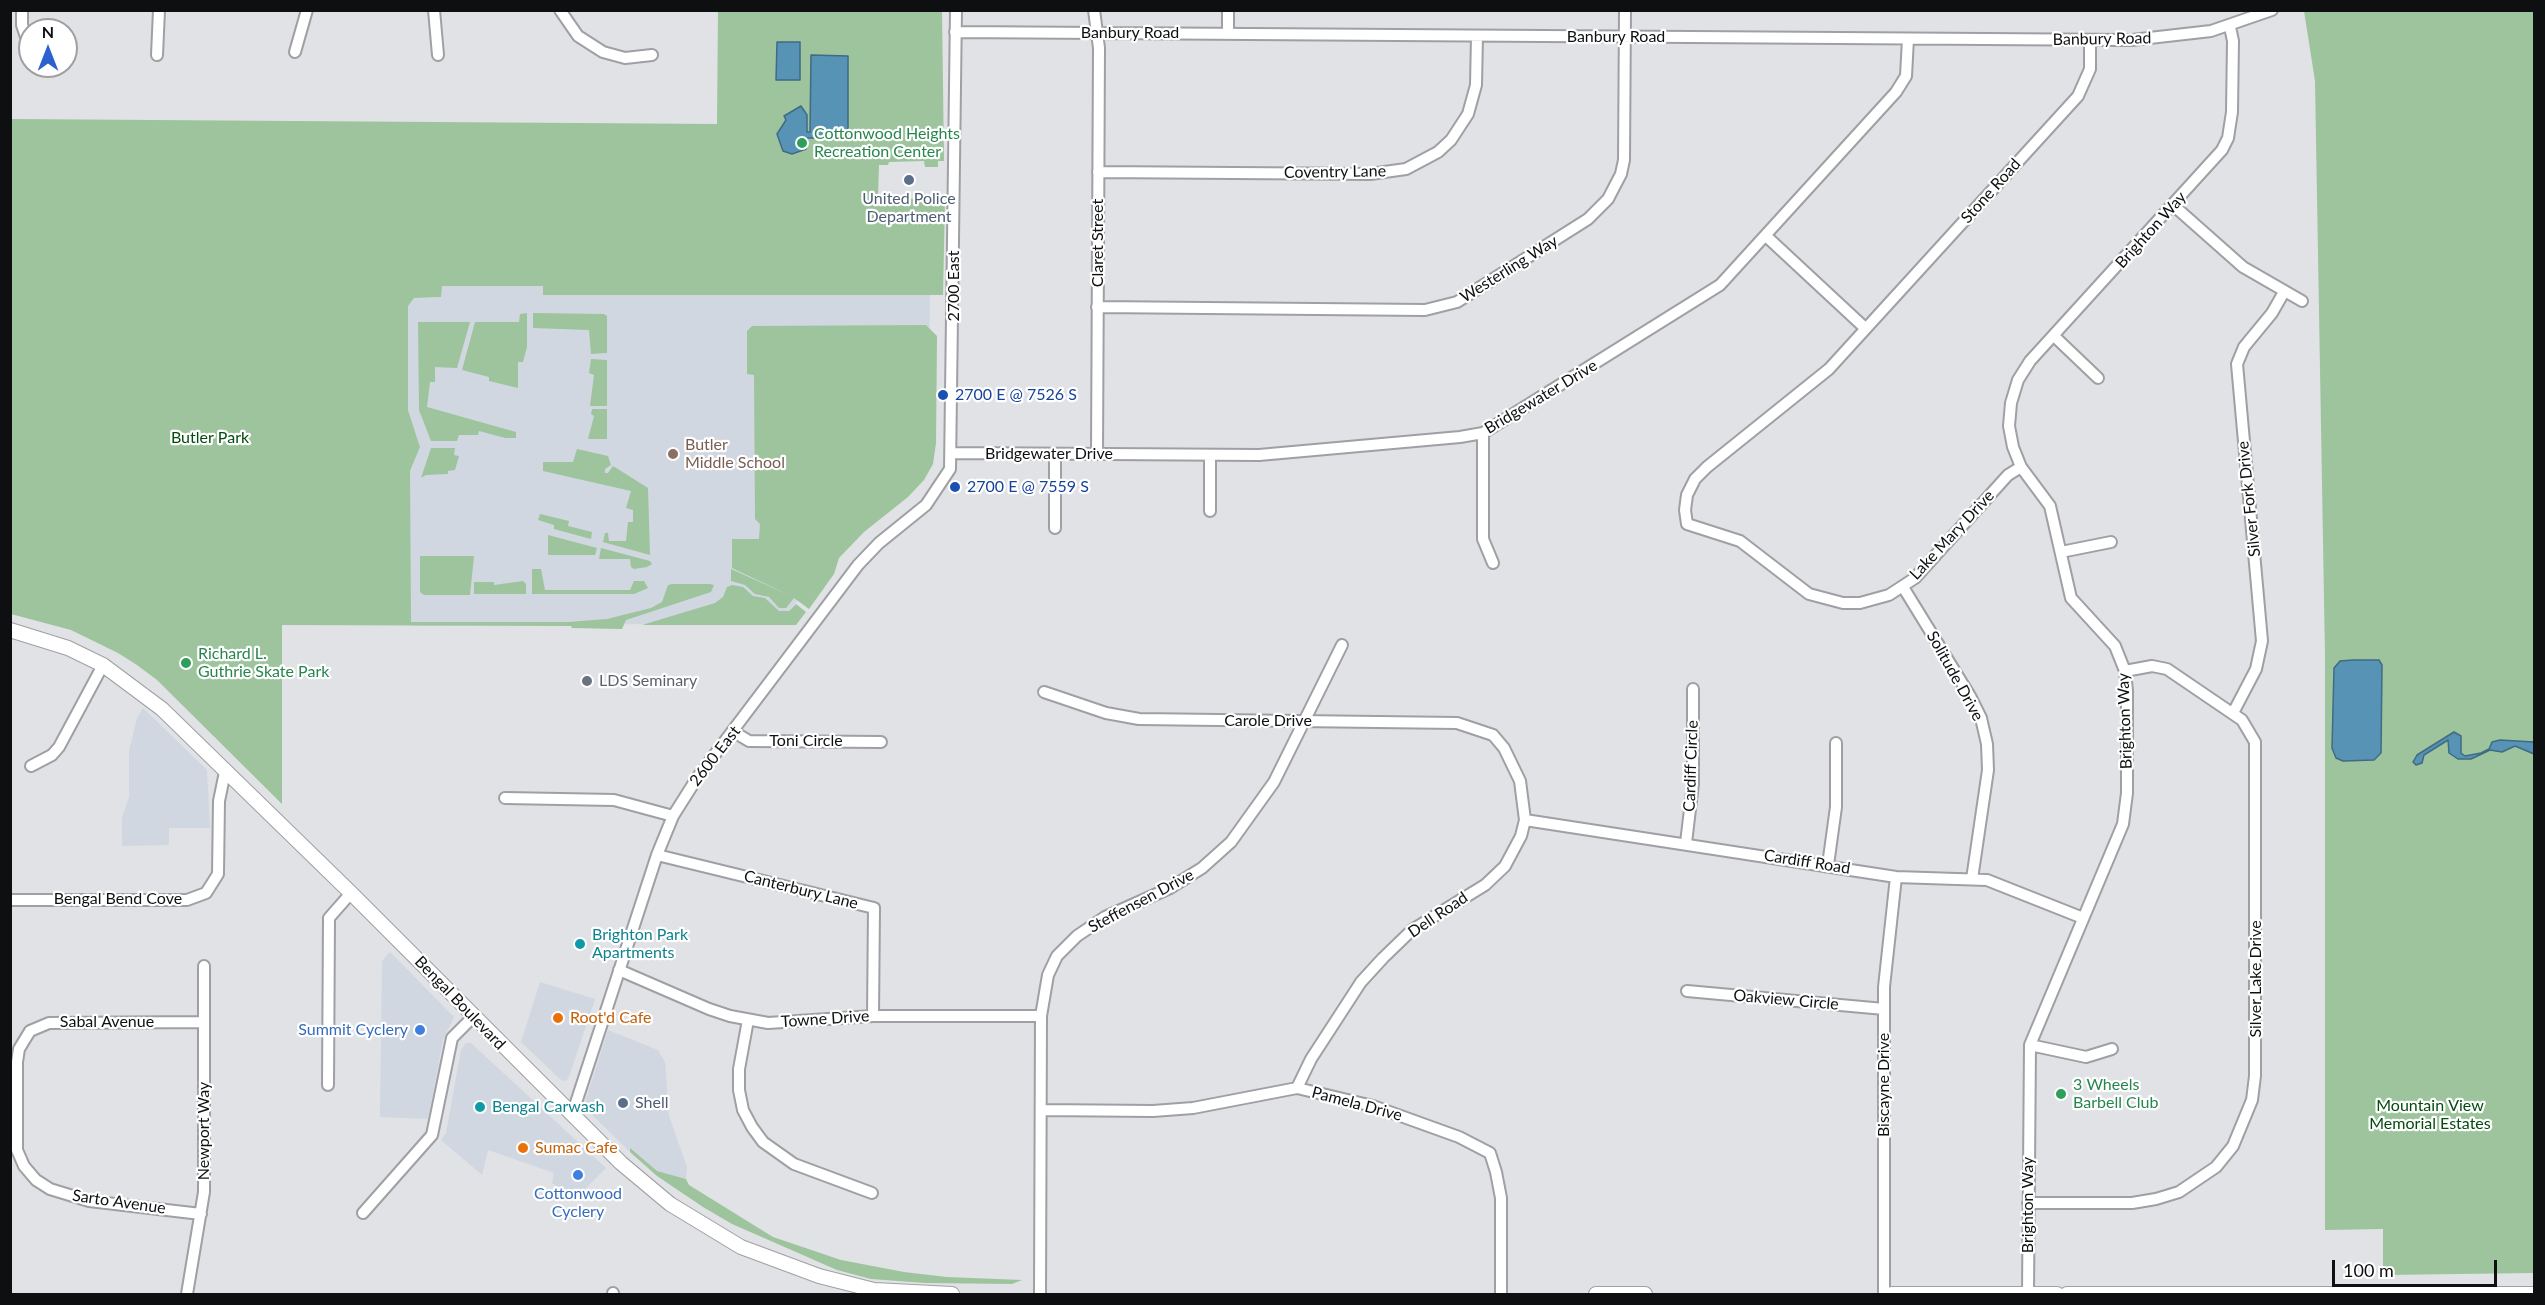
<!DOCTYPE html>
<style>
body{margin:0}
#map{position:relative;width:2545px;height:1305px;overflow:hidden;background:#e0e2e5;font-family:Lato,sans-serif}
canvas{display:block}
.frame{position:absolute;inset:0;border:12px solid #0e0f10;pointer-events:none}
.north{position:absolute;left:18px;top:18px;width:60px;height:60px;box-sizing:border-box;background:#fff;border:2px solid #9f9f9f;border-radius:50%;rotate:0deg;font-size:16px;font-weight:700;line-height:24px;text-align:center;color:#0e0f10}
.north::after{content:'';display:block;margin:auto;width:21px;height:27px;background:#2a62d0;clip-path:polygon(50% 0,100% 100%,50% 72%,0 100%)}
.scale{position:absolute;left:2332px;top:1260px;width:165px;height:27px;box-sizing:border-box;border:3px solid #0e0f10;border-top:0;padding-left:8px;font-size:18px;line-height:21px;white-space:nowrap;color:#0e0f10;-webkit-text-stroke:4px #fff;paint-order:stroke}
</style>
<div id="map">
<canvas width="2545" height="1305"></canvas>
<div class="frame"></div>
<div class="north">N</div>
<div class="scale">100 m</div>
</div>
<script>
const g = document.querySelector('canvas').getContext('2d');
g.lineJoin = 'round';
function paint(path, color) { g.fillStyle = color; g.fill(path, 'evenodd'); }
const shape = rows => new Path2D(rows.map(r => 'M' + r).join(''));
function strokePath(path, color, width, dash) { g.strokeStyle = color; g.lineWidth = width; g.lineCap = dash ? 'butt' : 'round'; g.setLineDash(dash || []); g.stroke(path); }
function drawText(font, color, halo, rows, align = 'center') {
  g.font = font + ' Lato,sans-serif'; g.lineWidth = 4.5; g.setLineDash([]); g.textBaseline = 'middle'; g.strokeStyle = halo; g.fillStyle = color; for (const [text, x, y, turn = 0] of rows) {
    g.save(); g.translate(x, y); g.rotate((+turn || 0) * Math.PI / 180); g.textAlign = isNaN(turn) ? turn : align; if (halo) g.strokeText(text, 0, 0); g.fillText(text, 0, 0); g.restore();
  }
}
paint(shape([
 [441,286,543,286,544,295,930,295,928,471,833,557,789,611,772,623,410,626,410,471,420,447,408,410,408,306,414,298,441,297],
 [143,708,207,770,210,828,169,828,169,845,122,846,122,817,129,797,129,751,137,718],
 [390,952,454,1017,443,1040,428,1119,380,1117,382,961],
 [540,982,595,999,570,1074,567,1080,562,1081,521,1042],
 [608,1030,658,1050,665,1062,669,1116,687,1167,686,1179,657,1172,629,1149,630,1152,587,1110,585,1102],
 [466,1043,471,1043,606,1168,574,1200,552,1183,554,1173,488,1150,482,1175,441,1140,446,1133,461,1050]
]), '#d0d7e1');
paint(shape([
 [718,11,942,11,944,161,938,161,938,167,925,167,924,161,889,162,888,165,879,165,878,198,933,199,937,195,938,199,945,200,943,295,543,295,543,286,442,286,441,297,414,298,408,306,408,410,420,447,410,471,411,622,568,622,607,619,651,608,662,602,668,585,672,584,710,584,714,585,711,592,626,620,622,629,572,628,571,626,282,625,282,804,157,680,137,665,118,653,71,630,11,614,11,119,717,124],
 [2304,11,2534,11,2534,1273,2383,1275,2383,1229,2325,1230,2325,656,2315,81],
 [527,313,527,347,523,362,518,362,518,388,489,381,489,377,462,370,475,322,519,322,520,314],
 [533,313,604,314,607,316,607,353,591,354,589,330,533,328],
 [418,322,470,322,457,368,435,367,435,382,430,382,427,407,516,432,516,438,505,438,479,431,478,435,459,435,457,441,431,441,419,410],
 [926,325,937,336,936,443,933,464,924,480,908,497,864,532,839,558,834,574,809,609,794,598,786,608,779,608,769,597,755,594,745,585,731,581,731,569,791,596,732,568,732,539,759,539,760,524,755,519,754,375,747,374,747,331,752,326],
 [591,359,607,360,607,406,590,406,594,375,589,373],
 [592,409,607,409,607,439,588,439,594,416,591,414],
 [431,448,455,448,454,455,459,456,455,470,448,471,448,474,426,475,421,478],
 [577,449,608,456,611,465,605,469,605,473,608,473,613,466,648,488,650,555,603,542,605,533,608,533,609,541,626,541,628,522,633,522,633,510,626,508,631,491,543,471,543,462,573,462],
 [540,514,569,521,568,526,592,532,591,539,554,529,554,525,538,520],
 [548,535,597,548,595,555,548,555],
 [601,548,650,561,652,564,647,567,634,569,631,567,630,559,599,559],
 [420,556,474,556,470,595,424,595,420,592],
 [532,569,541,569,545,590,630,590,634,581,644,581,648,588,634,594,532,594],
 [523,581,526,584,526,594,474,594,474,582,494,582,494,585],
 [732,585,743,587,753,596,765,598,779,611,789,611,796,604,806,612,796,625,642,625,715,603,723,597,727,587],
 [630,1148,657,1171,686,1179,689,1185,773,1237,841,1260,904,1272,947,1277,1022,1280,1012,1284,925,1283,871,1279,837,1270,732,1224,703,1207,657,1176,630,1152]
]), '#9dc49c');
const water = shape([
 [777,42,800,42,800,80,776,80,777,42],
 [811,55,848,56,848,138,807,138,806,149,792,154,783,151,777,134,786,120,784,116,801,106,807,115,807,132,810,132,811,55],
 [2353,660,2379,660,2382,665,2381,753,2374,760,2343,761,2336,758,2332,748,2334,668,2340,661,2353,660],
 [2454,732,2461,736,2461,753,2465,756,2481,753,2489,749,2492,742,2500,740,2534,742,2534,754,2515,746,2502,752,2490,750,2471,759,2458,759,2449,753,2448,740,2424,755,2422,763,2416,765,2413,762,2417,755,2454,732]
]);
paint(water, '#5693b5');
strokePath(water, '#406b84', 1.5);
const minor = shape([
 [22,10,22,25,30,49],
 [434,10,438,55],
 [560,10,578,36,603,52,625,58,652,55],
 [1094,10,1099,48,1097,454],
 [955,32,2132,40,2211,31,2272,10],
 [1228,34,1228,10],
 [295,52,307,10],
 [157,55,159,10],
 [1098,172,1370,174,1406,169,1438,152,1451,140,1468,114,1476,85,1477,36],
 [2173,205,2243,267,2302,301],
 [1766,236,1865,328],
 [1097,307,1425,310,1457,302,1588,219,1608,199,1621,174,1624,160,1625,10],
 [2054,336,2098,378],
 [1483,433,1483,539,1493,563],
 [952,453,1259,455,1460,437,1483,433,1720,285,1896,92,1906,76,1908,39],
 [2021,467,2008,475,1915,578,1889,595,1860,603,1843,603,1809,594,1740,541,1687,524,1685,510,1687,495,1695,479,1707,467,1829,369,2078,96,2090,69,2090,40],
 [1210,511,1210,455],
 [1055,528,1055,454],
 [2061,552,2111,542],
 [1903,587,1970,696,1981,718,1987,744,1988,770,1972,879],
 [1044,692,1106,713,1139,719,1457,723,1493,735,1504,748,1520,781,1525,820,1521,836,1505,866,1485,885,1412,930,1383,958,1361,982,1311,1059,1297,1088],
 [2233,713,2256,669,2262,641,2237,364,2244,347,2272,313,2284,292],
 [734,732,749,741,881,742],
 [31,766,52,755,59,747,103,665],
 [505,798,614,800,673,816],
 [1525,820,1896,877,1987,880,2083,918],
 [1686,843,1693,784,1693,689],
 [657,855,874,908,873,1016],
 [1828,865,1836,807,1836,743],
 [10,900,187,900,206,893,218,874,219,801,225,772],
 [619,970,709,1009,730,1016,768,1023,873,1016,1041,1016],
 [1687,991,1884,1009],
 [748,1020,739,1069,739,1090,743,1110,752,1127,763,1142,794,1164,872,1193],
 [2030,1045,2086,1057,2112,1049],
 [328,1085,329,918,351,893],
 [1041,1110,1153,1111,1193,1108,1297,1088,1373,1106,1459,1137,1490,1153,1496,1172,1501,1198,1501,1294],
 [572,1115,657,855,673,816,697,778,858,565,879,543,926,505,950,469,956,10],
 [2028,1203,2132,1203,2156,1199,2179,1192,2216,1167,2233,1146,2252,1100,2255,1076,2255,742,2242,720,2167,669,2152,666,2125,671],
 [363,1213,432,1135,452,1038,473,1017],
 [201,1214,89,1201,50,1189,36,1180,24,1166,17,1150,17,1062,19,1049,30,1031,49,1023,204,1022],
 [187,1294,204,1192,204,966],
 [613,1294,613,1293],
 [1040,1294,1041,1016,1048,975,1057,956,1077,936,1105,917,1170,888,1202,868,1231,842,1274,782,1342,645],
 [1884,1294,1884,987,1896,877],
 [2028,1294,2030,1045,2123,824,2127,793,2127,691,2125,671,2115,646,2071,598,2050,506,2021,467,2013,447,2009,426,2011,403,2018,380,2030,361,2222,150,2228,138,2232,112,2233,41,2230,27]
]);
const major = shape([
 [10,630,68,648,103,665,162,709,351,893,621,1163,670,1204,741,1247,819,1276,874,1290,952,1294],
 [1596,1294,1645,1294],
 [1892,1294,2057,1294],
 [2067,1294,2534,1294]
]);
strokePath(minor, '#9ea0a3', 14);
strokePath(major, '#9ea0a3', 16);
strokePath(minor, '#fff', 10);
strokePath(major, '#fff', 14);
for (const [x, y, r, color] of [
 [802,143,6,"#2e9e5b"],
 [909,180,6,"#5c6f8a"],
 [943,395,6,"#1a4fb4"],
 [673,454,6,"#8d6e63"],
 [955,487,6,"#1a4fb4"],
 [186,663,6,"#2e9e5b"],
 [587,681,6,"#6b7280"],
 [580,944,6,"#0f9aa8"],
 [558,1018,6,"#e8710a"],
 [420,1030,6,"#3f7fe0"],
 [2061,1094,6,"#2e9e5b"],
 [623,1103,6,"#5c6f8a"],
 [480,1107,6,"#0f9aa8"],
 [523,1148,6,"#e8710a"],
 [578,1175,6,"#3f7fe0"]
]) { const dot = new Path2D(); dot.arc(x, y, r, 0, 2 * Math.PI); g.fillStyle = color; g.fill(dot); strokePath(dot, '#fff', 2); }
drawText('16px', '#0e0f10', '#fff', [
 ["Banbury Road",1130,33],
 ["Banbury Road",1616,37],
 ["Banbury Road",2102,39,-1],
 ["Coventry Lane",1335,172,-1],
 ["Stone Road",1991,191,-48],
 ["Brighton Way",2151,230,-48],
 ["Claret Street",1098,243,-90],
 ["Westerling Way",1509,269,-32],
 ["2700 East",954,286,-90],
 ["Bridgewater Drive",1541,397,-31],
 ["Bridgewater Drive",1049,454],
 ["Silver Fork Drive",2249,499,-96],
 ["Lake Mary Drive",1952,535,-47],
 ["Solitude Drive",1955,676,61],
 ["Carole Drive",1268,721],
 ["Brighton Way",2125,721,-92],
 ["Toni Circle",806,741],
 ["2600 East",715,756,-52],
 ["Cardiff Circle",1691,766,-88],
 ["Cardiff Road",1807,862,9],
 ["Canterbury Lane",801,890,14],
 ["Bengal Bend Cove",118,899],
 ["Steffensen Drive",1141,901,-28],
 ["Dell Road",1438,915,-34],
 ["Silver Lake Drive",2256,979,-90],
 ["Oakview Circle",1786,1000,5],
 ["Bengal Boulevard",460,1003,46],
 ["Towne Drive",825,1019,-4],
 ["Sabal Avenue",107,1022],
 ["Biscayne Drive",1884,1085,-90],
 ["Pamela Drive",1357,1104,15],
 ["Newport Way",204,1131,-90],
 ["Sarto Avenue",119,1202,8],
 ["Brighton Way",2028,1205,-90]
]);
drawText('16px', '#27864d', '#fff', [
 ["Cottonwood Heights",814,134],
 ["Recreation Center",814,152],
 ["Richard L.",198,654],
 ["Guthrie Skate Park",198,672],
 ["3 Wheels",2073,1085],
 ["Barbell Club",2073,1103]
], 'left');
drawText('16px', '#4e5e75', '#fff', [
 ["United Police",909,199],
 ["Department",909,217],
 ["Shell",635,1103,"left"]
]);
drawText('16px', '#164399', '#fff', [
 ["2700 E @ 7526 S",955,395],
 ["2700 E @ 7559 S",967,487]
], 'left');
drawText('16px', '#044b0e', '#fff', [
 ["Butler Park",210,438],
 ["Mountain View",2430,1106],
 ["Memorial Estates",2430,1124]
]);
drawText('16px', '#785e54', '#fff', [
 ["Butler",685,445],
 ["Middle School",685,463]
], 'left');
drawText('16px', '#5b616d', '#fff', [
 ["LDS Seminary",599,681]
], 'left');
drawText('16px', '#0d838f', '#fff', [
 ["Brighton Park",592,935],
 ["Apartments",592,953],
 ["Bengal Carwash",492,1107]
], 'left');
drawText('16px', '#c56008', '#fff', [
 ["Root'd Cafe",570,1018],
 ["Sumac Cafe",535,1148]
], 'left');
drawText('16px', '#366cbe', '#fff', [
 ["Summit Cyclery",408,1030],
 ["Cottonwood",578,1194,"center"],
 ["Cyclery",578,1212,"center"]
], 'right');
</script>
